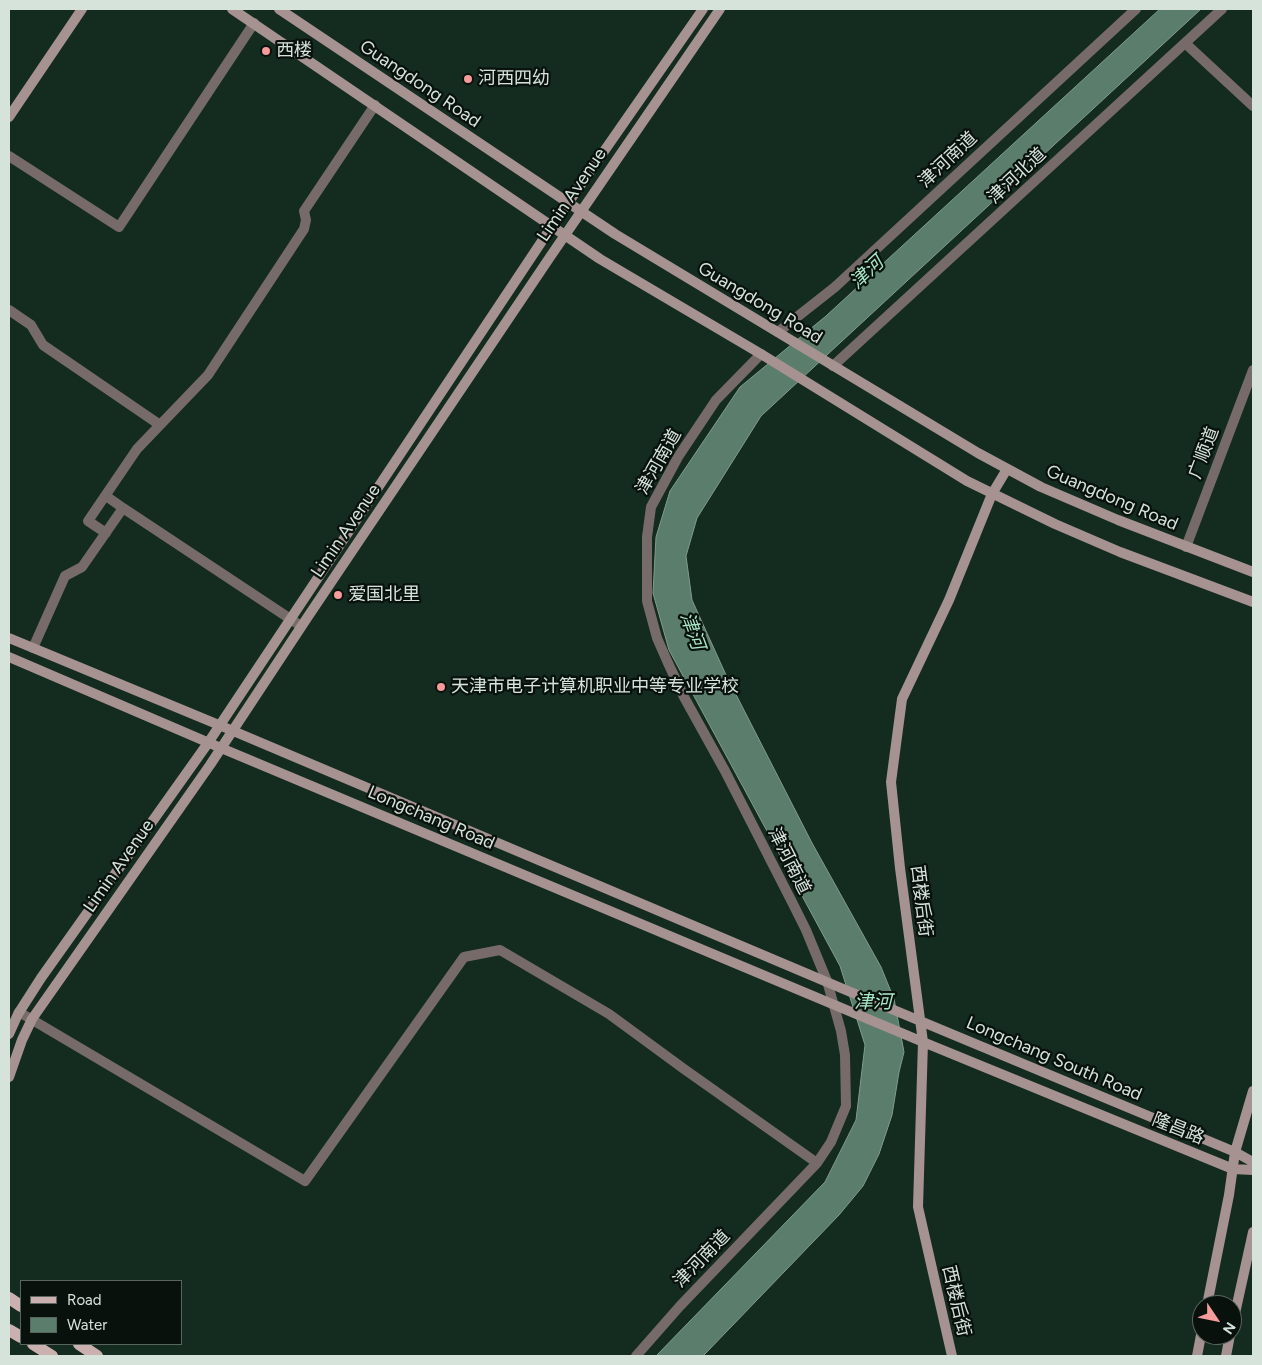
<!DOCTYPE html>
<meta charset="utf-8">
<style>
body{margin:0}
#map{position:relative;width:1262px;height:1365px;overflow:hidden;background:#142b20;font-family:Figtree,sans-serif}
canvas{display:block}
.frame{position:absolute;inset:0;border:10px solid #d6e3db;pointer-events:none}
.legend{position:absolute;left:20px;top:1280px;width:162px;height:65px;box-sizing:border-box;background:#08110c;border:1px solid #5a655f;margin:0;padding:6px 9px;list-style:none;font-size:15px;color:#d6e3db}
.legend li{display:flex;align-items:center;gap:10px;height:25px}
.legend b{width:25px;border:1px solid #5a655f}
.north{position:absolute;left:1192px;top:1295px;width:50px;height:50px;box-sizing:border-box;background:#08110c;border:1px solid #5a655f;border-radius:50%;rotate:124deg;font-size:14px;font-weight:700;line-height:20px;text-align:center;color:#d6e3db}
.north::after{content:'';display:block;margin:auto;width:18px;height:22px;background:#f59b9b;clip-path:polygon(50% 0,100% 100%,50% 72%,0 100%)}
</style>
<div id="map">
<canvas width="1262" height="1365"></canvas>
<div class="frame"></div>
<ul class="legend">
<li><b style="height:6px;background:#cab0af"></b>Road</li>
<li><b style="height:14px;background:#5b7e6c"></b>Water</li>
</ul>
<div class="north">N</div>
</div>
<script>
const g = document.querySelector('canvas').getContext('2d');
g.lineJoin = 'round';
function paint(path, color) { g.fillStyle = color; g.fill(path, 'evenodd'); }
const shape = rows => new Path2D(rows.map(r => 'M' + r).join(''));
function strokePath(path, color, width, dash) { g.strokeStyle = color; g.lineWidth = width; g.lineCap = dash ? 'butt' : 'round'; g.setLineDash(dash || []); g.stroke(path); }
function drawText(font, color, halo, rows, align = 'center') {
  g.font = font + ' Figtree,"Noto Sans SC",sans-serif'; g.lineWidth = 4.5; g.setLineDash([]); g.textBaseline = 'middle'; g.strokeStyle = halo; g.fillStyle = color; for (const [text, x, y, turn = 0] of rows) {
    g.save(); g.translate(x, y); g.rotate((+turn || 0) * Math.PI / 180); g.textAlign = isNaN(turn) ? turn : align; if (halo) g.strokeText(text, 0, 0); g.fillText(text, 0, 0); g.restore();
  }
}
const water = shape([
 [1160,9,1201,9,761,416,697,518,686,556,692,600,726,675,812,843,881,967,894,999,904,1052,899,1072,892,1115,879,1154,863,1186,839,1215,703,1356,656,1356,825,1182,856,1120,865,1045,840,966,669,650,653,593,656,537,670,491,740,387,826,316,1160,9]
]);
paint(water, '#5b7e6c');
strokePath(water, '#809c8d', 1);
strokePath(shape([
 [1185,43,1253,106],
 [9,156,119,227,254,23],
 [9,310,31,325,43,345,160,425,208,375,304,229,306,220,304,211,375,105],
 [778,332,835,287,1136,9],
 [833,366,1222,9],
 [123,508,301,626],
 [106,533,88,521,137,449,160,425],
 [1186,547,1253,370],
 [33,648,65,576,82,567,123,508,106,496],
 [19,1012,305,1181,464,957,500,950,609,1014,684,1069,817,1163],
 [636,1356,680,1306,817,1163,831,1142,846,1106,845,1055,841,1031,827,981,806,930,792,902,725,771,684,697,668,663,657,638,647,601,647,537,651,507,678,457,716,400,761,354]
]), '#776b6a', 10);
strokePath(shape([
 [232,9,600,259,761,354,967,481,1055,524,1120,552,1253,602],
 [279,9,615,234,978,453,1041,487,1118,520,1253,572],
 [9,117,82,9],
 [9,638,219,725,841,988,1235,1152,1253,1162],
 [9,657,221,748,923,1042,1233,1169,1253,1170],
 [9,1034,18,1014,41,978,208,743,552,226,703,9],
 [9,1077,22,1040,32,1019,210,765,307,618,550,257,720,9],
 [1207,1305,1229,1195,1235,1152,1253,1091],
 [1232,1327,1253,1232],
 [952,1356,918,1207,923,1042,900,868,891,782,902,699,949,600,992,494,1007,469],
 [1197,1356,1202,1330],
 [1226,1356,1230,1335]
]), '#a69291', 10);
strokePath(shape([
 [9,1298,21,1306],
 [9,1330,21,1337],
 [33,1344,52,1356],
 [79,1344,97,1356]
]), '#cab0af', 12);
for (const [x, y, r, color] of [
 [266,51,5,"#f59b9b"],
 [468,79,5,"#f59b9b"],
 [338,595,5,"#f59b9b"],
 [441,687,5,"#f59b9b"]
]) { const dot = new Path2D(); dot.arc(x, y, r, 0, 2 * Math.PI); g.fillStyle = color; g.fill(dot); strokePath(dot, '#08110c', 2); }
drawText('18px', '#d6e3db', '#08110c', [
 ["西楼",276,51],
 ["河西四幼",478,79],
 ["爱国北里",348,595],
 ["天津市电子计算机职业中等专业学校",451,687]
], 'left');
drawText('18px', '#d6e3db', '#08110c', [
 ["Guangdong Road",420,84,34],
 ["津河南道",948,160,-43],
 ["津河北道",1017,176,-43],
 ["Limin Avenue",572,195,-56],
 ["Guangdong Road",760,303,31],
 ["广顺道",1204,453,-69],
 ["津河南道",659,462,-60],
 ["Guangdong Road",1112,498,23],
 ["Limin Avenue",346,531,-56],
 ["Longchang Road",431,818,23],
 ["津河南道",789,861,63],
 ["Limin Avenue",119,866,-55],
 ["西楼后街",921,901,83],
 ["Longchang South Road",1054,1059,23],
 ["隆昌路",1178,1129,22],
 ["津河南道",702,1259,-46],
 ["西楼后街",956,1301,77]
]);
drawText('italic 19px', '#a7e7c5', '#08110c', [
 ["津河",867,273,-43],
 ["津河",692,631,70],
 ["津河",873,1002]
]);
</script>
